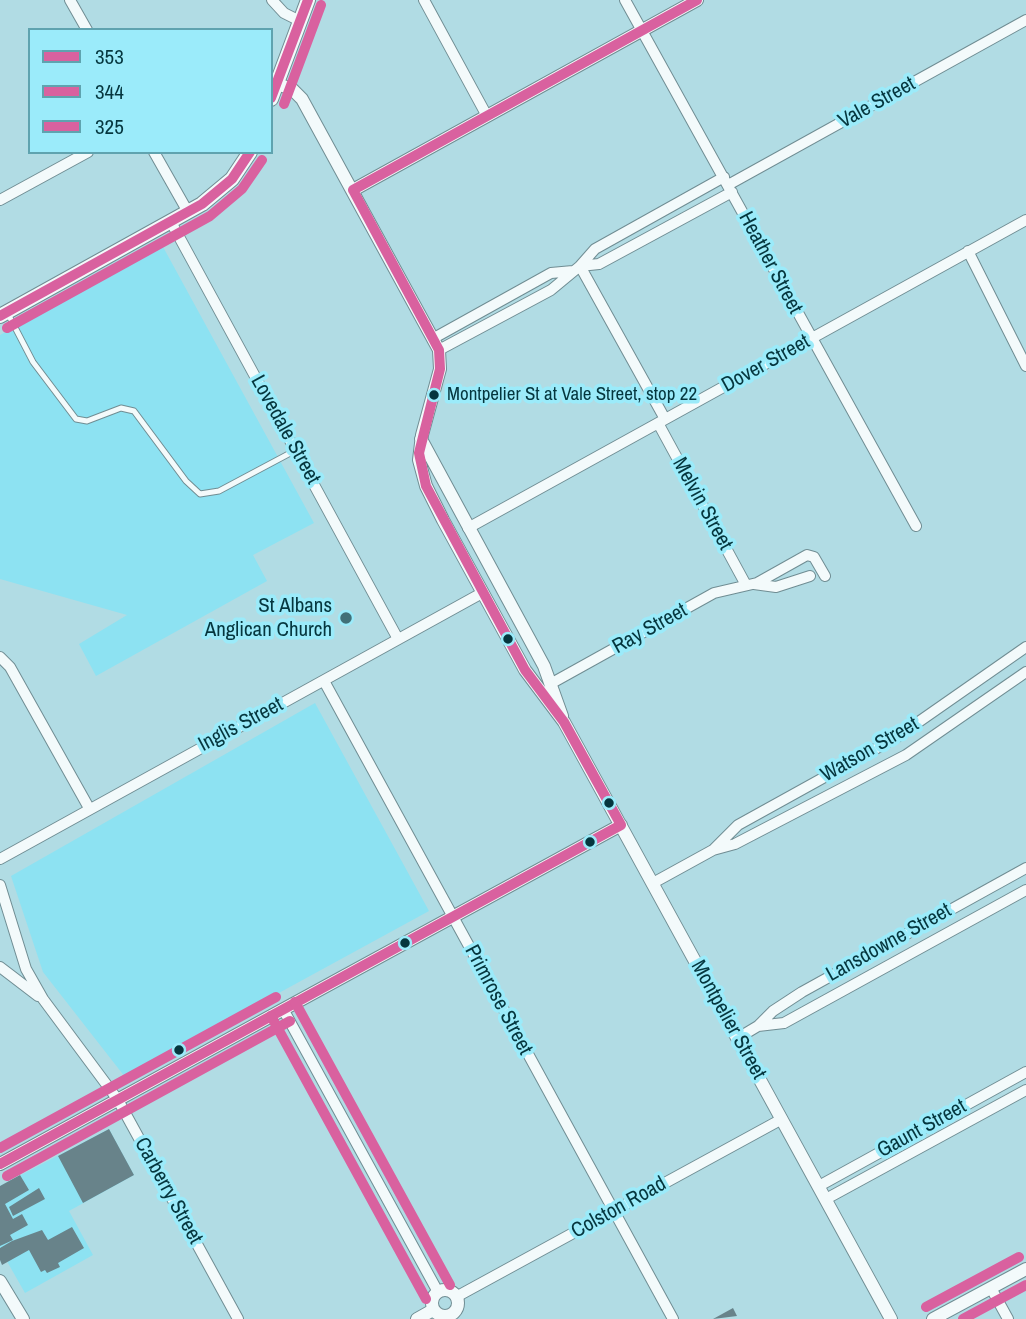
<!DOCTYPE html>
<style>
body{margin:0}
#map{position:relative;width:1026px;height:1319px;overflow:hidden;background:#b1dce4;font-family:"Archivo Narrow",sans-serif}
canvas{display:block}
.legend{position:absolute;left:28px;top:28px;width:245px;height:126px;box-sizing:border-box;background:#9bebfa;border:2px solid #5fa3af;margin:0;padding:9px 12px;list-style:none;font-size:21px;color:#05363e}
.legend li{display:flex;align-items:center;gap:14px;height:35px}
.legend b{width:35px;border:2px solid #5fa3af}
</style>
<div id="map">
<canvas width="1026" height="1319"></canvas>
<ul class="legend">
<li><b style="height:9px;background:#d9619f"></b>353</li>
<li><b style="height:9px;background:#d9619f"></b>344</li>
<li><b style="height:9px;background:#d9619f"></b>325</li>
</ul>
</div>
<script>
const g = document.querySelector('canvas').getContext('2d');
g.lineJoin = 'round';
function paint(path, color) { g.fillStyle = color; g.fill(path, 'evenodd'); }
const shape = rows => new Path2D(rows.map(r => 'M' + r).join(''));
function strokePath(path, color, width, dash) { g.strokeStyle = color; g.lineWidth = width; g.lineCap = dash ? 'butt' : 'round'; g.setLineDash(dash || []); g.stroke(path); }
function drawText(font, color, halo, rows, align = 'center') {
  g.font = font + ' "Archivo Narrow",sans-serif'; g.lineWidth = 7; g.setLineDash([]); g.textBaseline = 'middle'; g.strokeStyle = halo; g.fillStyle = color; for (const [text, x, y, turn = 0] of rows) {
    g.save(); g.translate(x, y); g.rotate((+turn || 0) * Math.PI / 180); g.textAlign = isNaN(turn) ? turn : align; if (halo) g.strokeText(text, 0, 0); g.fillText(text, 0, 0); g.restore();
  }
}
paint(shape([
 [162,245,314,523,253,555,267,581,96,676,79,644,127,615,0,579,0,335],
 [315,703,429,911,125,1077,43,972,11,876],
 [109,1129,134,1175,69,1211,93,1255,25,1293,0,1249,0,1186]
]), '#8de2f2');
paint(shape([
 [109,1129,134,1175,83,1203,58,1156],
 [20,1175,29,1190,5,1204,13,1219,22,1214,28,1225,10,1235,13,1240,0,1246,0,1186],
 [39,1188,45,1199,13,1216,9,1207],
 [72,1227,84,1248,58,1263,60,1267,47,1273,45,1270,41,1272,29,1250,2,1265,0,1260,0,1248,12,1241,42,1230,48,1240],
 [733,1308,737,1316,713,1319]
]), '#68838a');
const service = shape([
 [7,312,33,362,76,419,87,421,121,408,134,411,186,481,200,494,219,491,296,450]
]);
const minor = shape([
 [70,0,87,30],
 [272,0,284,13,300,21],
 [424,0,487,116],
 [625,0,916,526],
 [154,152,188,212],
 [728,185,1026,20],
 [0,200,88,152],
 [171,222,398,639],
 [968,251,1026,366],
 [580,266,665,419],
 [580,266,599,264,732,192],
 [434,338,551,273,573,271],
 [439,350,551,290,580,266,595,249,724,177],
 [658,423,746,585],
 [468,528,1026,220],
 [754,584,776,587,810,576],
 [0,657,10,667,89,808],
 [324,681,673,1319],
 [552,683,714,593,757,583,807,555,814,557,825,576],
 [713,850,738,825,897,737,1026,647],
 [0,859,482,593],
 [653,883,713,850,735,844,906,755,1026,672],
 [0,885,26,969,43,999,118,1100,238,1319],
 [0,967,38,996],
 [283,1009,438,1292],
 [758,1026,784,1023,1026,890],
 [738,1038,758,1026,773,1011,802,992,1026,868],
 [819,1186,1026,1072],
 [826,1199,1026,1090],
 [991,1288,1008,1319],
 [456,1297,782,1119]
]);
const tertiary = shape([
 [277,84,292,89,302,99,439,350,440,369,422,435,419,460,426,486,443,520,525,670,564,722,891,1319],
 [353,190,697,0],
 [421,439,544,666,562,716],
 [0,1164,621,825],
 [0,1281,23,1319],
 '432 1303a13 13 0 1 1 26 0a13 13 0 1 1-26 0Z',
 [417,1319,433,1310],
 [933,1319,1026,1269]
]);
const secondary = shape([
 [271,99,308,0],
 [0,316,202,204,232,179,250,152]
]);
strokePath(service, '#708d93', 7);
strokePath(minor, '#708d93', 12);
strokePath(tertiary, '#708d93', 14);
strokePath(secondary, '#708d93', 16);
strokePath(service, '#f3fafb', 5);
strokePath(minor, '#f3fafb', 10);
strokePath(tertiary, '#f3fafb', 12);
strokePath(secondary, '#f3fafb', 14);
strokePath(shape([
 [353,190,439,350,440,369,419,453,426,486,525,670,564,722,621,825],
 [353,190,697,0],
 [0,1164,621,825]
]), '#d9619f', 10);
strokePath(shape([
 [271,1016,426,1299],
 [7,1176,290,1021],
 [963,1319,1026,1285]
]), '#d9619f', 10);
strokePath(shape([
 [295,1002,450,1285],
 [0,1148,276,997],
 [926,1307,1019,1257]
]), '#d9619f', 10);
strokePath(shape([
 [271,98,308,0],
 [0,316,202,204,232,179,250,152]
]), '#d9619f', 10);
strokePath(shape([
 [284,104,321,5],
 [7,328,210,216,242,189,262,160]
]), '#d9619f', 10);
for (const [x, y, r, color] of [
 [434,395,6,"#05363e"],
 [346,618,7,"#417078"],
 [508,639,6,"#05363e"],
 [609,803,6,"#05363e"],
 [590,842,6,"#05363e"],
 [405,943,6,"#05363e"],
 [179,1050,6,"#05363e"]
]) { const dot = new Path2D(); dot.arc(x, y, r, 0, 2 * Math.PI); g.fillStyle = color; g.fill(dot); strokePath(dot, '#9bebfa', 2.5); }
drawText('19px', '#05363e', '#9bebfa', [
 ["Montpelier St at Vale Street, stop 22",447,395]
], 'left');
drawText('21px', '#05363e', '#9bebfa', [
 ["Vale Street",877,103,-29],
 ["Heather Street",770,263,62],
 ["Dover Street",766,364,-29],
 ["Lovedale Street",285,430,61],
 ["Melvin Street",702,504,61],
 ["Ray Street",650,629,-29],
 ["Inglis Street",241,725,-28],
 ["Watson Street",870,750,-30],
 ["Lansdowne Street",889,943,-29],
 ["Primrose Street",498,1000,62],
 ["Montpelier Street",728,1020,61],
 ["Gaunt Street",922,1129,-29],
 ["Carberry Street",168,1191,61],
 ["Colston Road",619,1208,-29]
]);
drawText('21px', '#05363e', '#9bebfa', [
 ["St Albans",332,606],
 ["Anglican Church",332,630]
], 'right');
</script>
